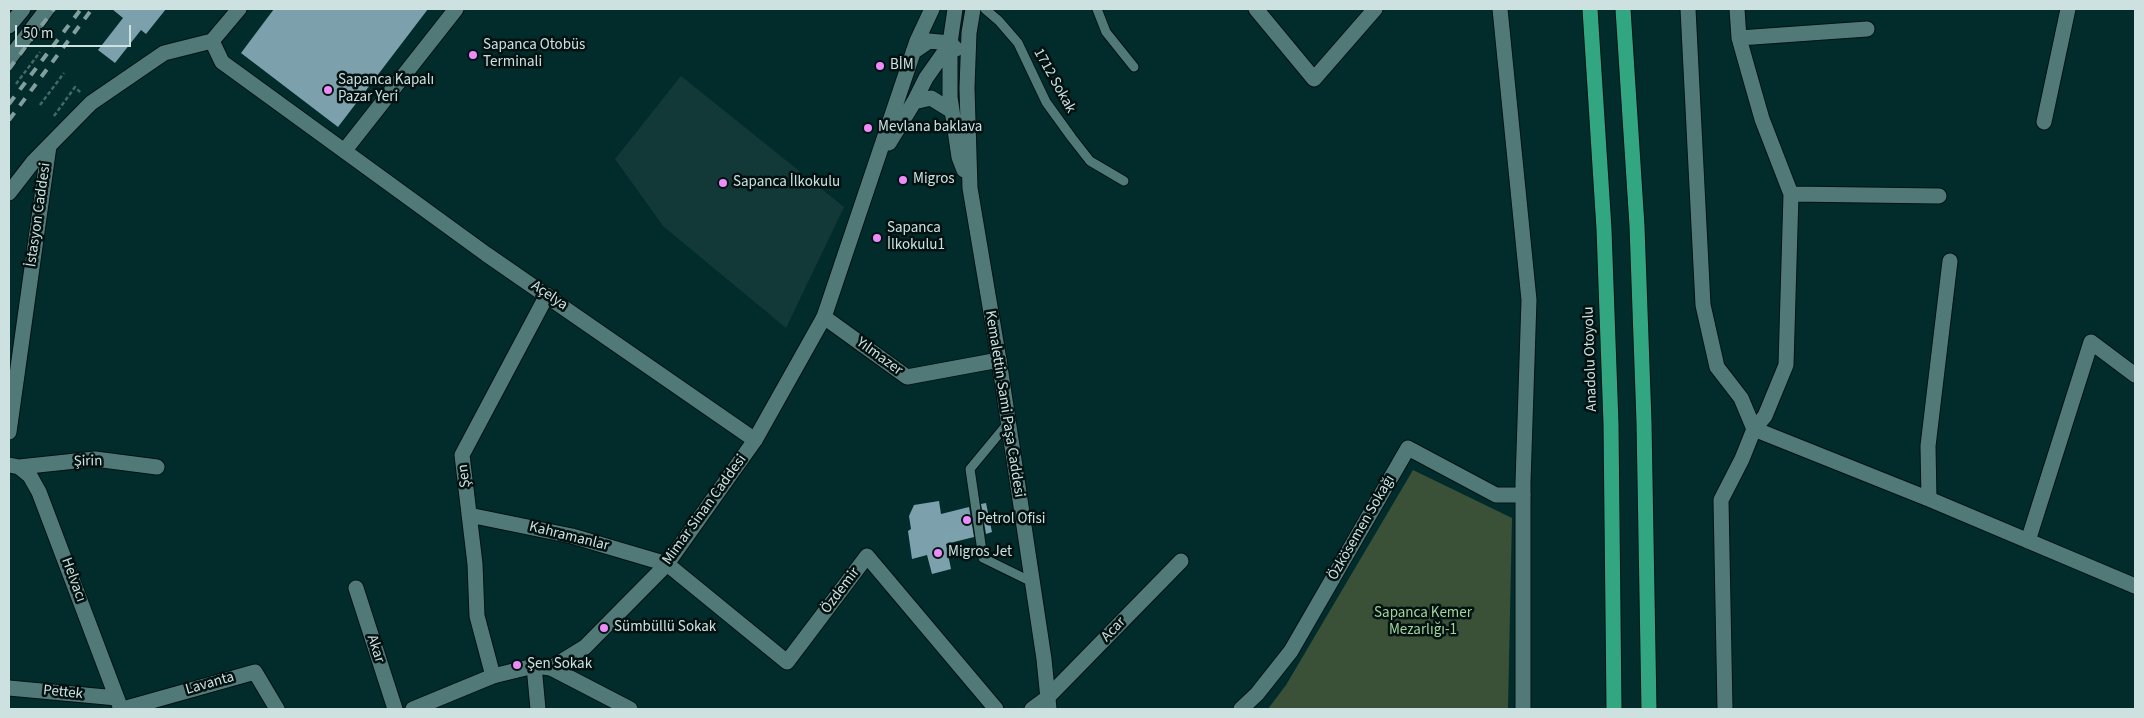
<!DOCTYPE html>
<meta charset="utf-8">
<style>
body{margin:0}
#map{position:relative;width:2144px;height:718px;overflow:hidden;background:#012c2b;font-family:"Source Sans 3",sans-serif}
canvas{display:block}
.frame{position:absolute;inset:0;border:10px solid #cce1e0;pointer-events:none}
.scale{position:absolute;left:15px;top:25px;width:116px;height:22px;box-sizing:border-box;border:2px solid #cce1e0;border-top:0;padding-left:6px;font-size:15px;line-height:18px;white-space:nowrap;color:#cce1e0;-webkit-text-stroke:4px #031111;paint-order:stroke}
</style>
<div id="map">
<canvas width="2144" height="718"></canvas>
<div class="frame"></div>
<div class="scale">50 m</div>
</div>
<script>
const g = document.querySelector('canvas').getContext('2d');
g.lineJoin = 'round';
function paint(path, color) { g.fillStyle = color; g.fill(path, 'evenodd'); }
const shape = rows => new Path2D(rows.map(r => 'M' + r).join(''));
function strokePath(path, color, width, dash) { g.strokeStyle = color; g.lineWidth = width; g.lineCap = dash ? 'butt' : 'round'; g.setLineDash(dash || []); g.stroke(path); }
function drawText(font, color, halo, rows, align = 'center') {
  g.font = font + ' "Source Sans 3",sans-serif'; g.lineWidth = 5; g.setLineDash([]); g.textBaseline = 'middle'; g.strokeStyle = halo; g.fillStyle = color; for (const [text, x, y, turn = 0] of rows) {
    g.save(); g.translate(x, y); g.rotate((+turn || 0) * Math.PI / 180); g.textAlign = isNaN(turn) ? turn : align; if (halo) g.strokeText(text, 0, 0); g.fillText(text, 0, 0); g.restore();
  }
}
paint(shape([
 [681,76,844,207,786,328,663,226,615,159]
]), '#123938');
paint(shape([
 [1413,470,1512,518,1508,709,1268,709,1286,685]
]), '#3a5037');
paint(shape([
 [112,9,166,9,146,34,141,30,115,63,98,50,123,18],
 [274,9,428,9,338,127,241,53],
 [939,501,941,514,969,507,974,537,946,544,951,569,932,574,927,555,912,559,908,531,911,529,909,516,914,505],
 [986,503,992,532,986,534,981,504]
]), '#7ca1ad');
const lane = shape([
 [985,9,999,21,1018,43,1046,102,1072,138,1090,161,1124,181],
 [1097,9,1106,32,1134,67],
 [1008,423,970,469,983,558,1032,582]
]);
const street = shape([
 [1256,9,1314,79,1375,9],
 [1737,9,1739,38,1750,77,1762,119,1791,194,1786,365,1765,416,1754,429,1929,499,2135,586],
 [9,26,23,9],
 [1739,38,1867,29],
 [212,41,222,62,486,254,755,440],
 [9,59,47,9],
 [2044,122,2068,9],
 [345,150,456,9],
 [1791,194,1939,196],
 [824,317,907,377,999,360],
 [9,465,19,467,30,476,39,492,121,709],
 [19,467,95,459,157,467],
 [1929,499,1928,446,1950,261],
 [469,515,572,536,667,564,787,662,867,556,996,709],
 [2028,541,2091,342,2135,375],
 [356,588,395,709],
 [534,666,538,709],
 [551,668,630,709],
 [493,676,477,616,475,564,462,455,547,295],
 [9,688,117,698],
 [123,709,255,672,277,709],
 [1032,709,1047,698,1181,561],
 [1241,709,1257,694,1291,651,1408,448,1496,495,1523,495]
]);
const secondary = shape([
 [955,9,950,43,950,97,959,157,964,170],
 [973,9,969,33,967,88,970,188,999,360,1044,659,1049,709],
 [1500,9,1529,300,1523,482,1523,709],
 [1688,9,1703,305,1717,367,1741,398,1754,429,1742,459,1721,500,1725,709],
 [913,52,929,41,950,43,956,49],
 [914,102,926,78,950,44],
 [889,143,914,102,931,98,952,111],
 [9,193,33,162,91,103,164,53,212,41,239,9],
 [9,432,49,146],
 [413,709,493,676,534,666,551,668,585,647,667,564,755,440,824,317,917,41,932,9]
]);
const highway = shape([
 [1590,9,1604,229,1611,424,1614,709],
 [1623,9,1637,226,1644,422,1649,709]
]);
strokePath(lane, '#011212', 11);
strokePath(street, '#011212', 17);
strokePath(secondary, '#011212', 17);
strokePath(highway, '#011212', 17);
strokePath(shape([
 [16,84,40,52],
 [40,105,64,73],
 [54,116,75,87,81,93]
]), '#446867', 2.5, [4, 2.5]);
strokePath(lane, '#517978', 9);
strokePath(street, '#517978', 15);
strokePath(secondary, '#517978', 15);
strokePath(highway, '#31a681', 15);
strokePath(shape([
 [9,69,54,9],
 [9,104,81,9],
 [9,120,92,9]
]), '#829f9e', 4, [9, 9]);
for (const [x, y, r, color] of [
 [473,55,5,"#ed8cf9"],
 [880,66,5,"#ed8cf9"],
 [328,90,5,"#ed8cf9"],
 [868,128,5,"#ed8cf9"],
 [903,180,5,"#ed8cf9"],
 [723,183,5,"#ed8cf9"],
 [877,238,5,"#ed8cf9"],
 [967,520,5,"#ed8cf9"],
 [938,553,5,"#ed8cf9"],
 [604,628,5,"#ed8cf9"],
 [517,665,5,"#ed8cf9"]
]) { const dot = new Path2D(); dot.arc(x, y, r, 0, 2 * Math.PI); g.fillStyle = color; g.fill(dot); strokePath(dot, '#031111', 2); }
drawText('15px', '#cce1e0', '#031111', [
 ["Sapanca Otobüs",483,46],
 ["Terminali",483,63],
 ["BİM",890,66],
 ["Sapanca Kapalı",338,81],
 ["Pazar Yeri",338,98],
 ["Mevlana baklava",878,128],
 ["Migros",913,180],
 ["Sapanca İlkokulu",733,183],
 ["Sapanca",887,229],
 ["İlkokulu1",887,246],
 ["Petrol Ofisi",977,520],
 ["Migros Jet",948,553],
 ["Sümbüllü Sokak",614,628],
 ["Şen Sokak",527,665]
], 'left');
drawText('15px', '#cce1e0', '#031111', [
 ["1712 Sokak",1054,81,61],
 ["İstasyon Caddesi",39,215,-82],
 ["Açelya",549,296,34],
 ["Yılmazer",879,357,36],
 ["Anadolu Otoyolu",1591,359,-92],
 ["Kemalettin Sami Paşa Caddesi",1004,404,81],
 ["Şirin",88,462,-1],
 ["Şen",465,476,-97],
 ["Mimar Sinan Caddesi",705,510,-54],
 ["Özkösemen Sokağı",1362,528,-60],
 ["Kahramanlar",569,537,14],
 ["Helvacı",73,580,70],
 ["Özdemir",841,591,-53],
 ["Acar",1114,630,-46],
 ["Akar",375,649,72],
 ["Lavanta",210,684,-16],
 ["Pettek",63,693,6]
]);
drawText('15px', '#a2d39b', '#031111', [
 ["Sapanca Kemer",1423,614],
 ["Mezarlığı-1",1423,631]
]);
</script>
